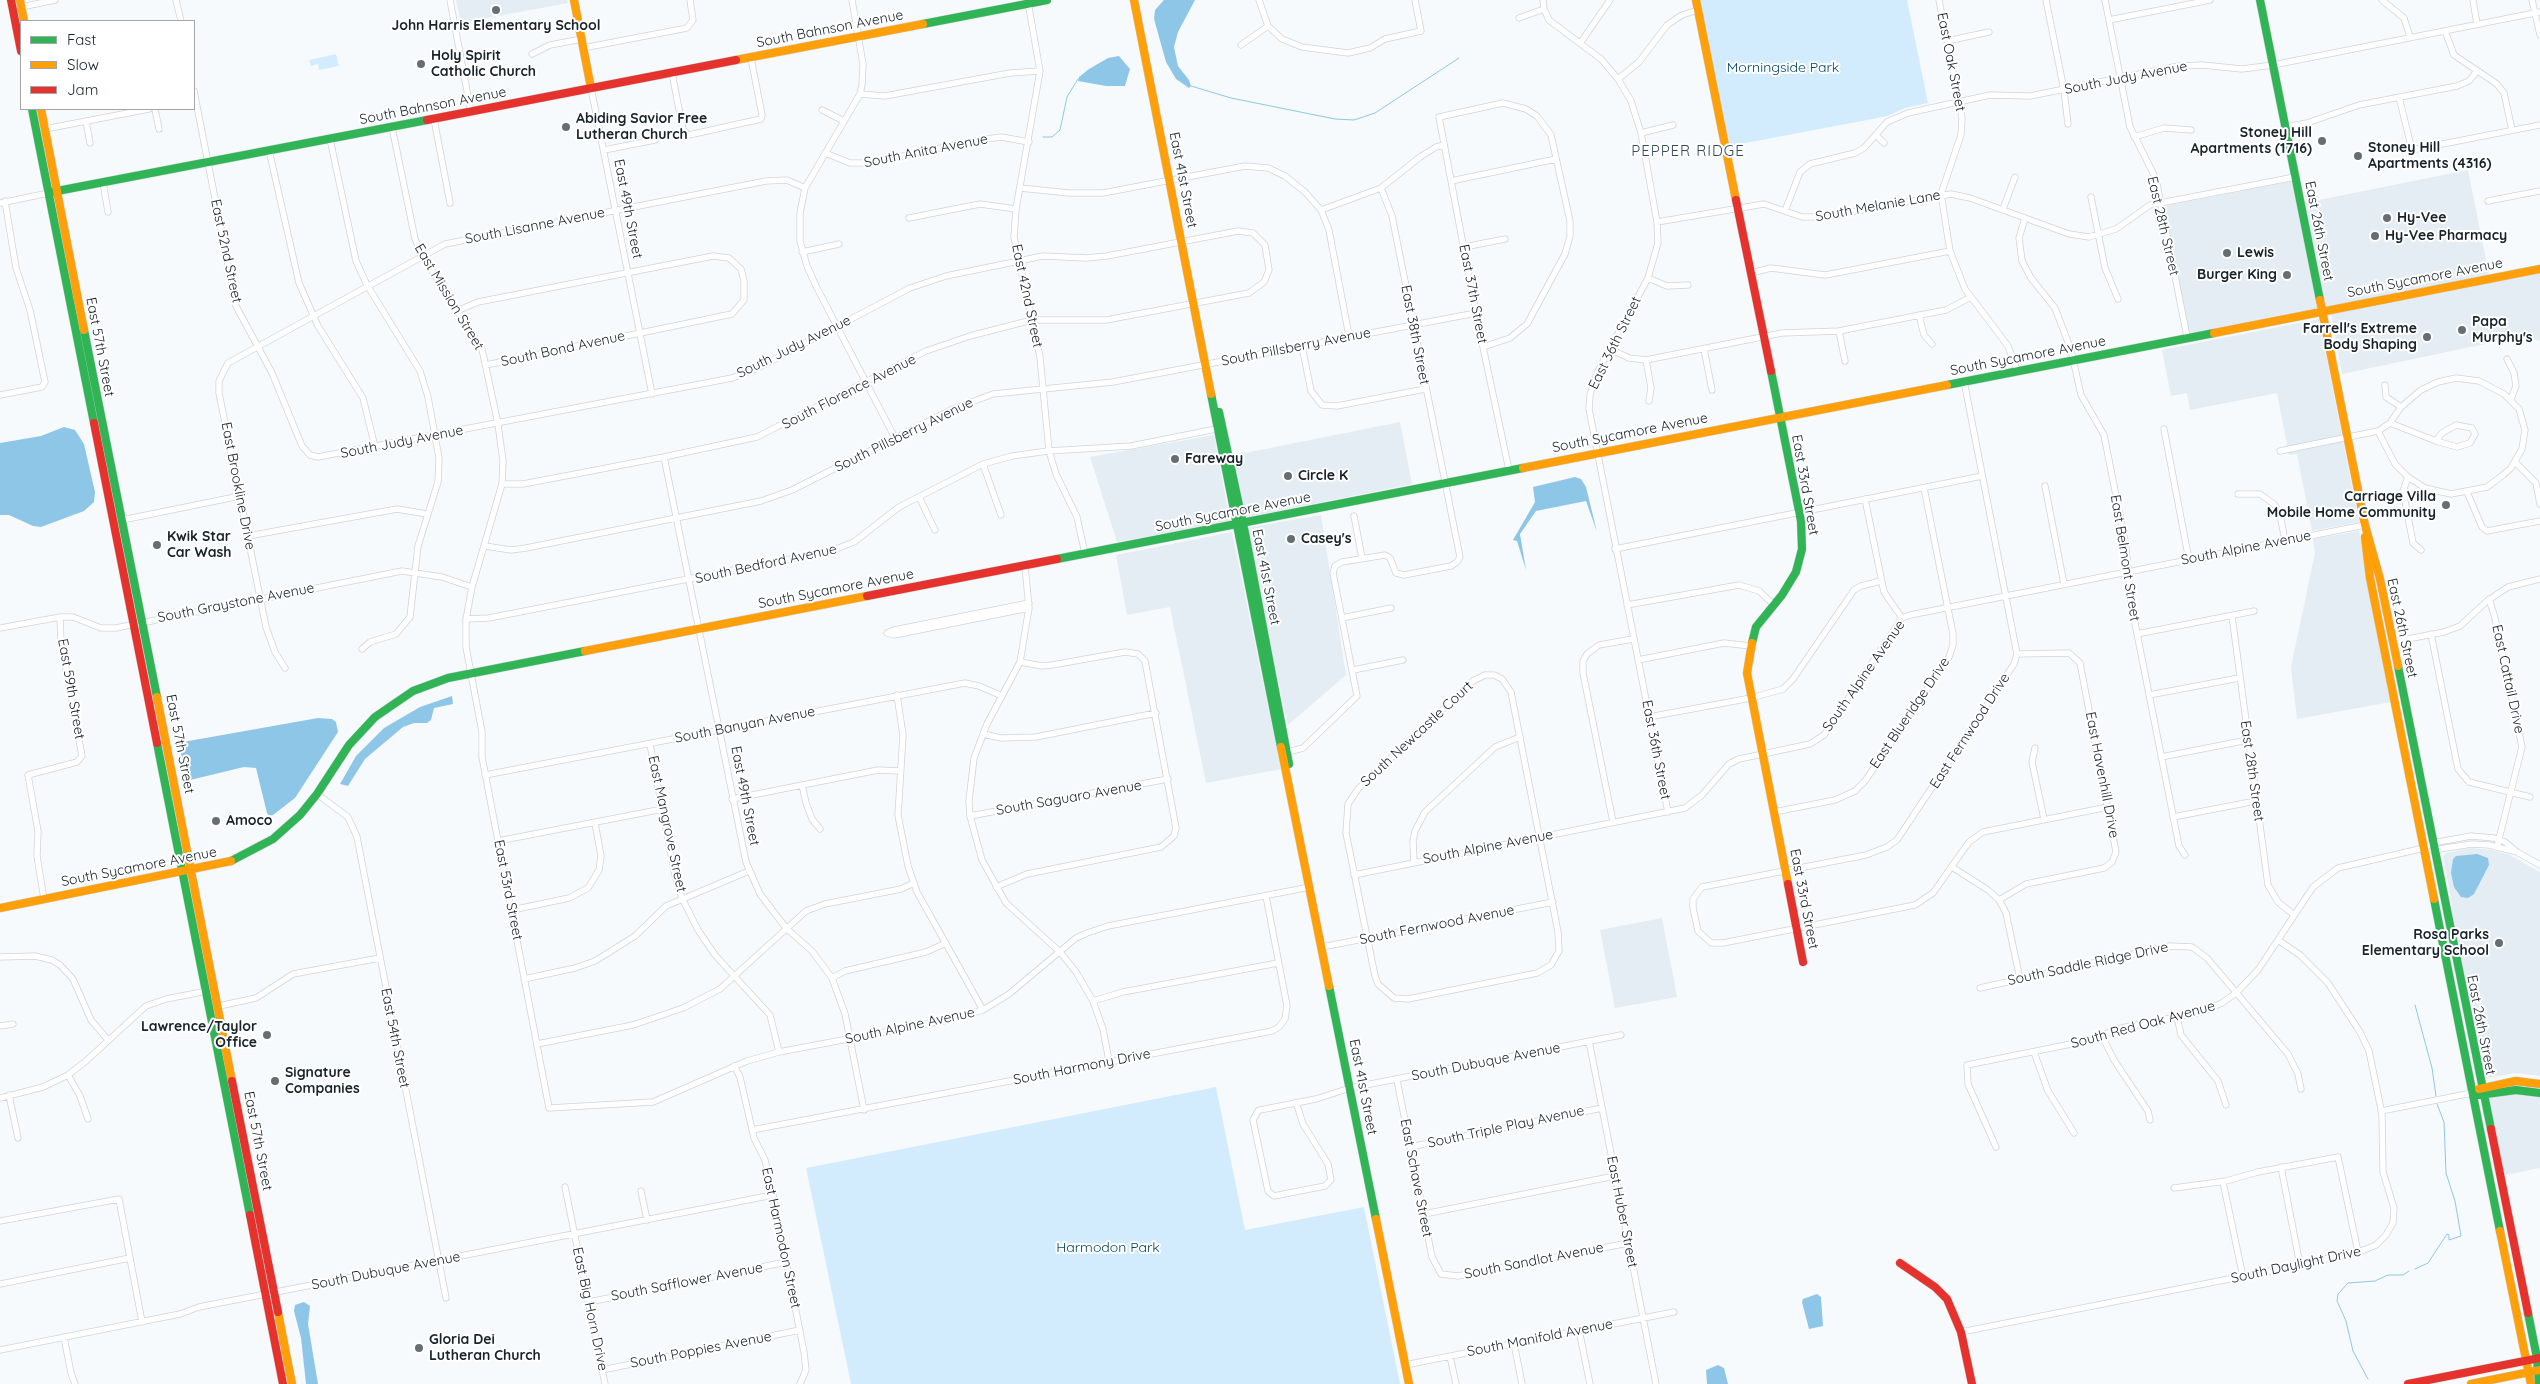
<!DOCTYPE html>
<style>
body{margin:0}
#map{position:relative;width:2540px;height:1384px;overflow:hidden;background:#f7fafc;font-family:Quicksand,sans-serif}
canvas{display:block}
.legend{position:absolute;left:20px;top:20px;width:175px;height:90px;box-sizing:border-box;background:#fff;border:1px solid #a3a7aa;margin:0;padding:6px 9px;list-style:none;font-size:15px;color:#18232a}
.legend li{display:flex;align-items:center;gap:10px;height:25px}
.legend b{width:25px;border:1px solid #a3a7aa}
</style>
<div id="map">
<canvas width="2540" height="1384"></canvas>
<ul class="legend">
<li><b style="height:6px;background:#30b455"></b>Fast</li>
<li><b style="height:6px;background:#ff9f0a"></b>Slow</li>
<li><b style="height:6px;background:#e5322d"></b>Jam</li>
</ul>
</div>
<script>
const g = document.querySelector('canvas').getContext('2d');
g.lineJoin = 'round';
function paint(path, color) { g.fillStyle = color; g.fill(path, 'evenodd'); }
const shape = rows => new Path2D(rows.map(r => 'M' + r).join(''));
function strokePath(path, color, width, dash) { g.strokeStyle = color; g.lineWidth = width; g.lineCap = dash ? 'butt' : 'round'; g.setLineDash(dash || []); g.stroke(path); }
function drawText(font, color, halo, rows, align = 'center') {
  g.font = font + ' Quicksand,sans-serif'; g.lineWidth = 4; g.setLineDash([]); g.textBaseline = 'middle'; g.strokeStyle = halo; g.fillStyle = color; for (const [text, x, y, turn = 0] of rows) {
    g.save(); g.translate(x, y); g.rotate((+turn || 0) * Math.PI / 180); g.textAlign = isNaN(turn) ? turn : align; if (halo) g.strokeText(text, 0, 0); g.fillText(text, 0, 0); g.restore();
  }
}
paint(shape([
 [456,0,567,0,568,3,461,23],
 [2468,170,2489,275,2325,308,2304,203],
 [2293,181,2317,308,2189,333,2165,206],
 [2540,273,2540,341,2523,336,2342,374,2331,314],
 [2319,319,2359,522,2312,531,2297,454,2289,455,2277,393,2190,410,2187,393,2171,396,2162,350],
 [1400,422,1412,484,1243,518,1230,456],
 [1214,435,1230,521,1117,542,1090,457],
 [1321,515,1346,675,1288,725,1245,528],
 [2359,531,2391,702,2297,719,2291,667,2315,553,2313,539],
 [1232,532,1281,769,1206,783,1170,607,1127,615,1116,555],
 [2470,848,2492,850,2510,855,2540,872,2540,1076,2515,1073,2488,1078,2484,1075,2452,917,2452,904,2443,856,2446,853],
 [1662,918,1677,997,1615,1008,1600,930],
 [2513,1093,2540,1097,2540,1168,2501,1176,2487,1098]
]), '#e4edf3');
paint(shape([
 [1698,0,1907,0,1928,103,1905,108,1888,116,1730,146],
 [336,54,339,66,319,70,318,64,311,66,309,60],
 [1216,1087,1245,1230,1364,1207,1400,1384,851,1384,806,1168]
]), '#d3ecfd');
paint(shape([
 [1164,0,1195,0,1178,32,1174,47,1178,66,1189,80,1191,86,1189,88,1176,79,1166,62,1154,19,1155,10],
 [1119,56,1130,69,1125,86,1106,86,1078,81,1079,77,1089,69,1108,58],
 [64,427,75,430,84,444,95,492,94,502,84,511,41,527,33,526,9,515,0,515,0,443,41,436],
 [1575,477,1581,479,1586,487,1597,532,1586,501,1536,511,1520,534,1526,570,1517,541,1513,540,1535,502,1533,487],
 [452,696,453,704,434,708,431,720,427,723,414,723,403,727,365,759,348,786,340,784,356,756,384,728,420,707],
 [318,718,332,719,336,722,338,732,295,798,273,815,269,816,267,813,256,768,244,767,190,780,184,777,180,746,183,742],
 [2477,854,2488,858,2489,865,2474,894,2468,898,2461,897,2454,887,2451,873,2453,859,2456,856],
 [1817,1294,1821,1297,1823,1326,1809,1329,1802,1302,1803,1299],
 [304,1302,310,1306,308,1324,318,1384,306,1384,301,1338,294,1311,295,1305],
 [1718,1365,1724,1368,1728,1384,1707,1384,1706,1370]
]), '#8ec6e8');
strokePath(shape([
 [1191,86,1231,98,1335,119,1354,120,1375,113,1459,58],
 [1043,137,1052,137,1060,130,1067,97,1078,79],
 [2415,1005,2432,1068,2436,1096],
 [2415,1269,2428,1263,2447,1234,2449,1235,2449,1240,2461,1236,2455,1201,2446,1173,2444,1122,2437,1104],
 [2368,1379,2353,1351,2346,1321,2337,1301,2338,1294,2348,1283,2375,1281,2388,1275,2403,1275,2409,1271]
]), '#8ec6e8', 1);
const street = shape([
 [176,0,181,21],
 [450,0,471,112],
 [852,0,863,64,862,85,860,94,805,188,800,213,800,241,807,266,816,286,895,438],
 [1259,0,1268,26,1282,39,1302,47,1348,53,1370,48,1385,39,1421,31,1415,0],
 [1543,0,1544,9,1549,20,1601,59,1618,79,1631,101,1641,133,1657,222,1658,243,1648,278,1597,373,1590,395,1589,409,1668,812],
 [1939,0,1962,118,1961,135,1941,194,1950,251,1965,289,2008,346,2017,370],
 [2046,0,2064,90,2068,124],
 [2105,0,2130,127,2156,179,2187,337],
 [2382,0,2404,18,2410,37],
 [2473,0,2477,24],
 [2532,0,2540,35],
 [1028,2,1040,71,1016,209,1014,237,1040,357,1049,451,1056,474,1077,517,1085,554],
 [21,7,55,0],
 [1519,18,1544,9],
 [2109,20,2210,0],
 [2445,31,2454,55,2497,84,2504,93,2512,130],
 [1947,41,1989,32],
 [1581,42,1610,0],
 [1241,45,1268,26],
 [583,48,687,28,693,20,690,0],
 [532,54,550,45,582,39],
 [672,73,683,130,689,135,761,119,762,115,751,58],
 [1618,79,1639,62,1667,25,1682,15,1698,10],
 [591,88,652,394],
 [194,91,236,306,272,373,302,446,310,455,318,457,732,378,758,368,910,288,946,276,1043,256,1086,258,1107,256,1238,231,1253,233,1265,245,1269,270,1264,282,1249,293,1106,320,1032,320,970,336,926,351,757,437,664,457,523,484,502,484],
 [860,94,885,96,1010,73,1040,71],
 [2399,97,2412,150,2540,125],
 [155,109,159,129],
 [822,110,844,121],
 [434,119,450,203],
 [86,121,90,143],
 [392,127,415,239,422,255,482,349,498,424,503,461,502,484,472,587,466,619,466,647,482,732,482,757,549,1108,653,1102,747,1061,779,1052,948,1020,983,1010,1009,994,1076,938,1087,933,1108,926,1310,887],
 [2285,127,2307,123,2359,105,2457,86,2469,81,2477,71],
 [45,129,149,109],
 [1641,133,1673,125],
 [1877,136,1884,143],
 [2134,137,2164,128,2191,130],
 [330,139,356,261,367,285,420,371,428,397,439,458,438,482,418,546,410,617,396,634,370,642,362,649],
 [269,150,299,283,318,326,363,398,375,447],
 [604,150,655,140],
 [825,153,850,163,870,163,979,140,1001,137,1029,142],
 [1451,181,1556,159],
 [103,182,108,212],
 [1020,188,1069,193,1103,193,1245,166,1268,168,1285,176,1305,192,1321,210,1329,230,1349,336],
 [2091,197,2105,268,2118,299],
 [2488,201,2540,191],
 [0,203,49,193],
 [2003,209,2015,177],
 [1321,210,1381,188,1420,157,1436,147,1444,145],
 [1785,211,1800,172,1810,164,1855,153,1864,148,1887,122,1908,113,1990,95,2030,96,2179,66,2202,65,2242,69,2273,65,2540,12],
 [909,218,980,204,1016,209],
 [2025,218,2019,238,2022,261,2031,278,2055,308,2071,350,2081,395,2104,435,2126,546,2131,603,2179,846,2185,855],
 [1657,222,1764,204,1802,217,1823,217,1951,194,1970,198,2069,234,2089,237,2116,229,2150,205,2295,177],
 [1464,247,1505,239],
 [802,252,839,244],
 [1751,273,1771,268,1825,275,1836,273,1950,251],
 [1648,278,1667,286,1688,285],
 [459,310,478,302,713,256,729,258,741,269,744,281,744,300,732,314,486,365],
 [1919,315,1924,335,1932,344],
 [1839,331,1845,361],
 [1302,346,1311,391,1322,405,1337,406,1425,389],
 [1483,347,1510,338,1527,324,1565,254,1570,236,1570,221,1551,135,1537,116,1526,109,1503,103,1439,117,1476,313,1483,347,1509,470],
 [1704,349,1712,390],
 [1612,350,1629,358,1646,360,1782,333,1839,331,1946,310,1971,297],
 [2507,359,2514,373,2516,386,2511,399],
 [1646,360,1651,388,1649,401],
 [1964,381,2017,654,2014,664,1897,840,1887,847,1866,855,1702,887,1693,899,1693,908,1698,931,1711,943,1723,943,1915,905,1933,893,1969,842,1983,832,2108,807],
 [2385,385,2386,397,2401,407],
 [0,395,42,387,45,382,30,310,16,268,5,201],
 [2390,423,2436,441],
 [2456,425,2472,428,2475,434,2470,443,2457,447,2436,441,2442,433,2456,425],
 [2164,429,2189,560],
 [2280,451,2378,431,2390,423,2401,407,2421,390,2438,382,2456,378,2479,381,2504,394,2519,409,2525,430,2522,449,2511,468,2503,475,2487,487,2451,494,2425,488,2408,477,2395,464,2378,431],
 [664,457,746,862,760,894,786,928,812,951,832,978,845,1014,864,1110],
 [2515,462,2536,483,2540,504],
 [983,464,1001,515],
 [2408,477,2403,491,2413,543,2421,550],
 [2045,486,2064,584],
 [2467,492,2482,527,2487,531,2540,521],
 [2238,494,2260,494,2274,504,2280,514,2285,541],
 [919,497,935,530],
 [1865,499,1884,592,1902,618],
 [1354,516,1362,558],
 [122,520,240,496],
 [248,536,397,509,427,514],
 [485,546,511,550,526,548,761,501,792,490,953,409,993,394,1113,382,1476,313],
 [1615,549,1982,476],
 [1025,566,1029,608,1020,662,987,724,974,758,969,801,970,816,982,860,1006,903,1060,952,1076,972,1093,1001,1103,1029,1109,1061],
 [2489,599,2495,618,2522,747,2497,847],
 [1627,605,1739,585,1759,591,1774,605],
 [1029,608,894,635,887,633,894,630,1029,603],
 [2232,616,2268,885,2278,902,2294,915],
 [1342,618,1391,608],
 [466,619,489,618,831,551,854,542,899,507,983,464,1012,456,1048,451,1131,446,1221,428],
 [0,628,60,617,73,617,101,628,116,628,402,571,442,577,472,587],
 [2137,634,2254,611],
 [2431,634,2458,769,2469,782,2530,797],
 [2392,642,2444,632,2460,626,2487,601,2508,587,2540,579],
 [1638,660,1724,643,1751,646],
 [285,668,275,652,266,627,219,393,219,381,228,363,445,244,766,181,787,180,805,188],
 [1353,670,1403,660],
 [1485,675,1494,675,1502,679,1511,692,1558,932,1559,951,1551,965,1537,973,1408,999,1394,998,1378,984,1375,976,1346,833,1348,804,1358,789,1377,771,1473,681,1485,675],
 [897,695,903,735,898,815,908,866,917,892,983,1010],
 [2149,695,2239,678],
 [1649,717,1751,698,1783,689,1793,679,1854,590,1861,586,1881,581],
 [983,734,1001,738,1036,737,1156,713],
 [650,744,675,876,682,898,698,930,715,955,770,1015,779,1052],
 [2035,748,2032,762,2044,819],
 [1284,753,1303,748,1357,696,1333,573,1335,566,1342,562,1385,555,1390,558,1396,573,1404,575,1451,566,1457,562,1460,557,1392,216,1381,188],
 [2161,757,2248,740],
 [485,775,965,683,979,686,1002,696],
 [802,785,806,803,812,819,820,829],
 [317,794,348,817,357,837,446,1298],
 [732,799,878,770,899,771],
 [1774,812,1835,800,1855,791,1865,781,1949,657,1953,645,1953,634,1924,488],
 [970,816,1168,779],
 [2173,817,2256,801],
 [1613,822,1583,673,1583,661,1587,654,1599,645,1633,639],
 [498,841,663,809],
 [2433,850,2472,844,2489,845,2517,852,2540,865],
 [1414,862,1413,841,1415,831,1425,812,1495,747,1520,737],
 [1952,867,1988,890,1999,900,2006,913,2020,979],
 [1354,875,1685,808,1702,795,1729,764,1739,759,1810,744,1824,735,1902,618,1910,615,2365,525],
 [996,887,1027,874,1161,847,1174,836,1176,828,1145,661,1138,654,1125,652,1052,665,1042,666,1020,662],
 [44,899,37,856,38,831,28,775,77,762,82,756,61,642,60,617],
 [1999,900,2026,884,2104,868,2112,862,2116,852,2080,663,2069,653,2017,654],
 [512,910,569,898,588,888,599,870,601,856,595,823],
 [1322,947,1553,902],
 [0,957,35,956,52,960,60,965,73,979,91,1020,108,1040],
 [832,978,845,971,926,952,946,943],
 [524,979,575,968,595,961,635,936,666,906,749,871],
 [1980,988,2170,946,2192,947,2207,958,2288,1054,2298,1074,2301,1089],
 [1093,1001,1123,992,1278,963],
 [219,1006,256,998,293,974,380,958],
 [2177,1016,2181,1035,2218,1081,2226,1105],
 [0,1026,13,1024],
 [2102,1036,2114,1060,2148,1111,2150,1120],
 [1589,1041,1656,1384],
 [537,1044,633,1025,683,1008,720,989,806,911,825,904,901,889,914,883],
 [2034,1052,2048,1091,2074,1133],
 [734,1066,740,1077,754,1138,765,1160,773,1195,804,1352,806,1370,800,1384],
 [68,1075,80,1096,88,1119],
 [1397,1080,1432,1257,1441,1274,1458,1276,1628,1243],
 [9,1095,18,1138],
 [0,1098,43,1087,68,1075,86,1061,146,1006,166,999,207,991],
 [1296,1102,1303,1124,1328,1164,1331,1180,1325,1186,1274,1196,1268,1191,1253,1120,1258,1111,1260,1110,1316,1099,1350,1088,1621,1035],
 [2381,1111,2472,1093],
 [752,1130,1272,1031,1279,1027,1285,1019,1287,1006,1266,896],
 [1410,1147,1602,1108],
 [1996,1147,1968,1084,1967,1065,2086,1041,2121,1028,2201,1012,2222,1003,2236,993,2258,970,2313,887,2338,868,2424,848,2433,843,2471,836,2494,838,2505,842,2517,852],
 [2281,1167,2300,1265],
 [2223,1182,2243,1277],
 [565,1187,605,1384],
 [2174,1188,2226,1181,2258,1172,2338,1157,2358,1252],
 [641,1191,647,1220],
 [1424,1214,1615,1176],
 [0,1221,119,1199,142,1322],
 [0,1284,130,1258],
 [589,1302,786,1262],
 [1579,1330,1590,1384],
 [1961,1332,2300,1265,2364,1250,2376,1245,2386,1235,2393,1223,2394,1208,2383,1172,2382,1114,2369,1051,2360,1032,2328,983,2300,955,2278,940],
 [64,1337,71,1373,75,1384],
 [1514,1343,1522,1384],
 [0,1350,180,1314,199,1307,773,1195],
 [1450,1356,1456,1384],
 [1405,1365,1674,1312],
 [602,1370,800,1330]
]);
const fast = shape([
 [2260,0,2320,300],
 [923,24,1047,0],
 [32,109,94,423],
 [52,192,427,120],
 [84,330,157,697],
 [1947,385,2214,333],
 [1211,394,1281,747],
 [1219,412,1245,533,1289,764],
 [1057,559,1523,468],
 [1752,643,1756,627,1782,595,1796,572,1802,549,1801,521,1771,371],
 [2398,666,2491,1129],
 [157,743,250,1215],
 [231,861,273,839,300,815,317,794,349,745,375,717,413,691,448,678,585,651],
 [2434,899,2500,1231],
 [1329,986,1376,1219],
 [2479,1095,2516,1090,2540,1093],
 [2528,1313,2537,1358,2539,1384]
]);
const slow = shape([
 [20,0,24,21],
 [574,0,591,88],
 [1134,0,1211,394],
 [1696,0,1736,200],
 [736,60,923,24],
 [41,109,84,330],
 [2320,300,2365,525,2380,579,2398,666],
 [2214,333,2540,269],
 [1523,468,1947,385],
 [2365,537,2370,578,2434,899],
 [1752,643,1747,673,1788,884],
 [585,651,867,596],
 [157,697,232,1081],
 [1281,747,1329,986],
 [0,908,231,861],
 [2479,1089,2516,1081,2540,1084],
 [1376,1219,1409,1384],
 [2500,1231,2531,1384],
 [278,1312,292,1384],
 [2471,1384,2540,1370]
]);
const jam = shape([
 [11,0,21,51],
 [427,120,736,60],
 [1736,200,1771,371],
 [94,423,157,743],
 [867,596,1057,559],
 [1788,884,1803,962],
 [232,1081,278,1312],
 [2491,1129,2528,1313],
 [250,1215,283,1384],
 [1900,1263,1935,1287,1947,1299,1961,1332,1972,1384],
 [2408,1384,2540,1358]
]);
strokePath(street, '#ced5da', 7);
strokePath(fast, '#ced5da', 9);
strokePath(slow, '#ced5da', 9);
strokePath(jam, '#ced5da', 9);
strokePath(street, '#fefeff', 5.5);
strokePath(fast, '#30b455', 8);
strokePath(slow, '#ff9f0a', 8);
strokePath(jam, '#e5322d', 8);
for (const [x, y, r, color] of [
 [496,10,5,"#666e74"],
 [421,64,5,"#666e74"],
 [566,127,5,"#666e74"],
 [2322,141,5,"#666e74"],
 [2358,156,5,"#666e74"],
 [2387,218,5,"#666e74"],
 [2375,236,5,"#666e74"],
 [2227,253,5,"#666e74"],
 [2287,275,5,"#666e74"],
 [2462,330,5,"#666e74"],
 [2427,337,5,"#666e74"],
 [1175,459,5,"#666e74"],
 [1288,476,5,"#666e74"],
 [2446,505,5,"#666e74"],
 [1291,539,5,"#666e74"],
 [157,545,5,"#666e74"],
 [216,821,5,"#666e74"],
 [2499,943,5,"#666e74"],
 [267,1035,5,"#666e74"],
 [275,1081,5,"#666e74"],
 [419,1348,5,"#666e74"]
]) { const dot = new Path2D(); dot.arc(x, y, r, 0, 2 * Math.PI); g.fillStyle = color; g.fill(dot); strokePath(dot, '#fff', 2); }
drawText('bold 14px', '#18232a', '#fff', [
 ["John Harris Elementary School",496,26,"center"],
 ["Holy Spirit",431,56],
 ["Catholic Church",431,72],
 ["Abiding Savior Free",576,119],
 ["Lutheran Church",576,135],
 ["Stoney Hill",2312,133,"right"],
 ["Apartments (1716)",2312,149,"right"],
 ["Stoney Hill",2368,148],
 ["Apartments (4316)",2368,164],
 ["Hy-Vee",2397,218],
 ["Hy-Vee Pharmacy",2385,236],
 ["Lewis",2237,253],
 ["Burger King",2277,275,"right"],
 ["Papa",2472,322],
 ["Murphy's",2472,338],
 ["Farrell's Extreme",2417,329,"right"],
 ["Body Shaping",2417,345,"right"],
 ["Fareway",1185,459],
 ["Circle K",1298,476],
 ["Carriage Villa",2436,497,"right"],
 ["Mobile Home Community",2436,513,"right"],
 ["Kwik Star",167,537],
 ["Car Wash",167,553],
 ["Casey's",1301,539],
 ["Amoco",226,821],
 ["Rosa Parks",2489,935,"right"],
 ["Elementary School",2489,951,"right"],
 ["Lawrence/Taylor",257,1027,"right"],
 ["Office",257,1043,"right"],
 ["Signature",285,1073],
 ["Companies",285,1089],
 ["Gloria Dei",429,1340],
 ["Lutheran Church",429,1356]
], 'left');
drawText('14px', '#18232a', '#fff', [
 ["South Bahnson Avenue",830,29,-11],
 ["East Oak Street",1951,62,79],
 ["South Judy Avenue",2126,78,-11],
 ["South Bahnson Avenue",433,106,-11],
 ["South Anita Avenue",926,151,-11],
 ["East 41st Street",1183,180,79],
 ["South Melanie Lane",1878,206,-10],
 ["East 49th Street",628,209,79],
 ["South Lisanne Avenue",535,226,-11],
 ["East 28th Street",2163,226,77],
 ["East 26th Street",2319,231,79],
 ["East 52nd Street",226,251,78],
 ["South Sycamore Avenue",2425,278,-11],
 ["East 37th Street",1473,294,79],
 ["East 42nd Street",1027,296,78],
 ["East Mission Street",449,297,59],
 ["East 38th Street",1415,335,79],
 ["East 36th Street",1615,343,-64],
 ["East 57th Street",100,347,79],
 ["South Judy Avenue",794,347,-26],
 ["South Pillsberry Avenue",1296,347,-11],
 ["South Bond Avenue",563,349,-12],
 ["South Sycamore Avenue",2028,356,-11],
 ["South Florence Avenue",849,392,-27],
 ["South Sycamore Avenue",1630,433,-11],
 ["South Pillsberry Avenue",904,435,-26],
 ["South Judy Avenue",402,442,-11],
 ["East 33rd Street",1805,485,80],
 ["East Brookline Drive",238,486,79],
 ["South Sycamore Avenue",1233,512,-11],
 ["South Alpine Avenue",2246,548,-11],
 ["East Belmont Street",2125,558,81],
 ["South Bedford Avenue",766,564,-12],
 ["East 41st Street",1266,577,79],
 ["South Sycamore Avenue",836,589,-11],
 ["South Graystone Avenue",236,603,-11],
 ["East 26th Street",2402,628,78],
 ["South Alpine Avenue",1864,676,-55],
 ["East Cattail Drive",2508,679,78],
 ["East 59th Street",71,689,80],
 ["East Blueridge Drive",1910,713,-56],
 ["South Banyan Avenue",745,725,-11],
 ["East Fernwood Drive",1970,731,-57],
 ["South Newcastle Court",1417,734,-43],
 ["East 57th Street",180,744,79],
 ["East 36th Street",1656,750,79],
 ["East 28th Street",2252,771,82],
 ["East Havenhill Drive",2102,775,79],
 ["East 49th Street",745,796,79],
 ["South Saguaro Avenue",1069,798,-10],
 ["East Mangrove Street",667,824,78],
 ["South Alpine Avenue",1488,847,-11],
 ["South Sycamore Avenue",139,867,-11],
 ["East 53rd Street",508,890,79],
 ["East 33rd Street",1804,899,79],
 ["South Fernwood Avenue",1437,925,-11],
 ["South Saddle Ridge Drive",2088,964,-12],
 ["South Red Oak Avenue",2143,1025,-15],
 ["East 26th Street",2481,1025,79],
 ["South Alpine Avenue",910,1026,-12],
 ["East 54th Street",395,1038,79],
 ["South Dubuque Avenue",1486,1062,-11],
 ["South Harmony Drive",1082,1067,-11],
 ["East 41st Street",1363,1087,79],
 ["South Triple Play Avenue",1506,1127,-12],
 ["East 57th Street",258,1141,79],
 ["East Schave Street",1416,1178,79],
 ["East Huber Street",1622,1212,79],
 ["East Harmodon Street",781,1238,78],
 ["South Sandlot Avenue",1534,1261,-11],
 ["South Daylight Drive",2296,1265,-12],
 ["South Dubuque Avenue",386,1271,-11],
 ["South Safflower Avenue",687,1282,-11],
 ["East Big Horn Drive",590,1309,78],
 ["South Manifold Avenue",1540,1338,-11],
 ["South Poppies Avenue",701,1350,-11]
]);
drawText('14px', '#004565', '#fff', [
 ["Morningside Park",1783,68],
 ["Harmodon Park",1108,1248]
]);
g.letterSpacing = '1px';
drawText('15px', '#324b5b', '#fff', [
 ["PEPPER RIDGE",1688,151]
]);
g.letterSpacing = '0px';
</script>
